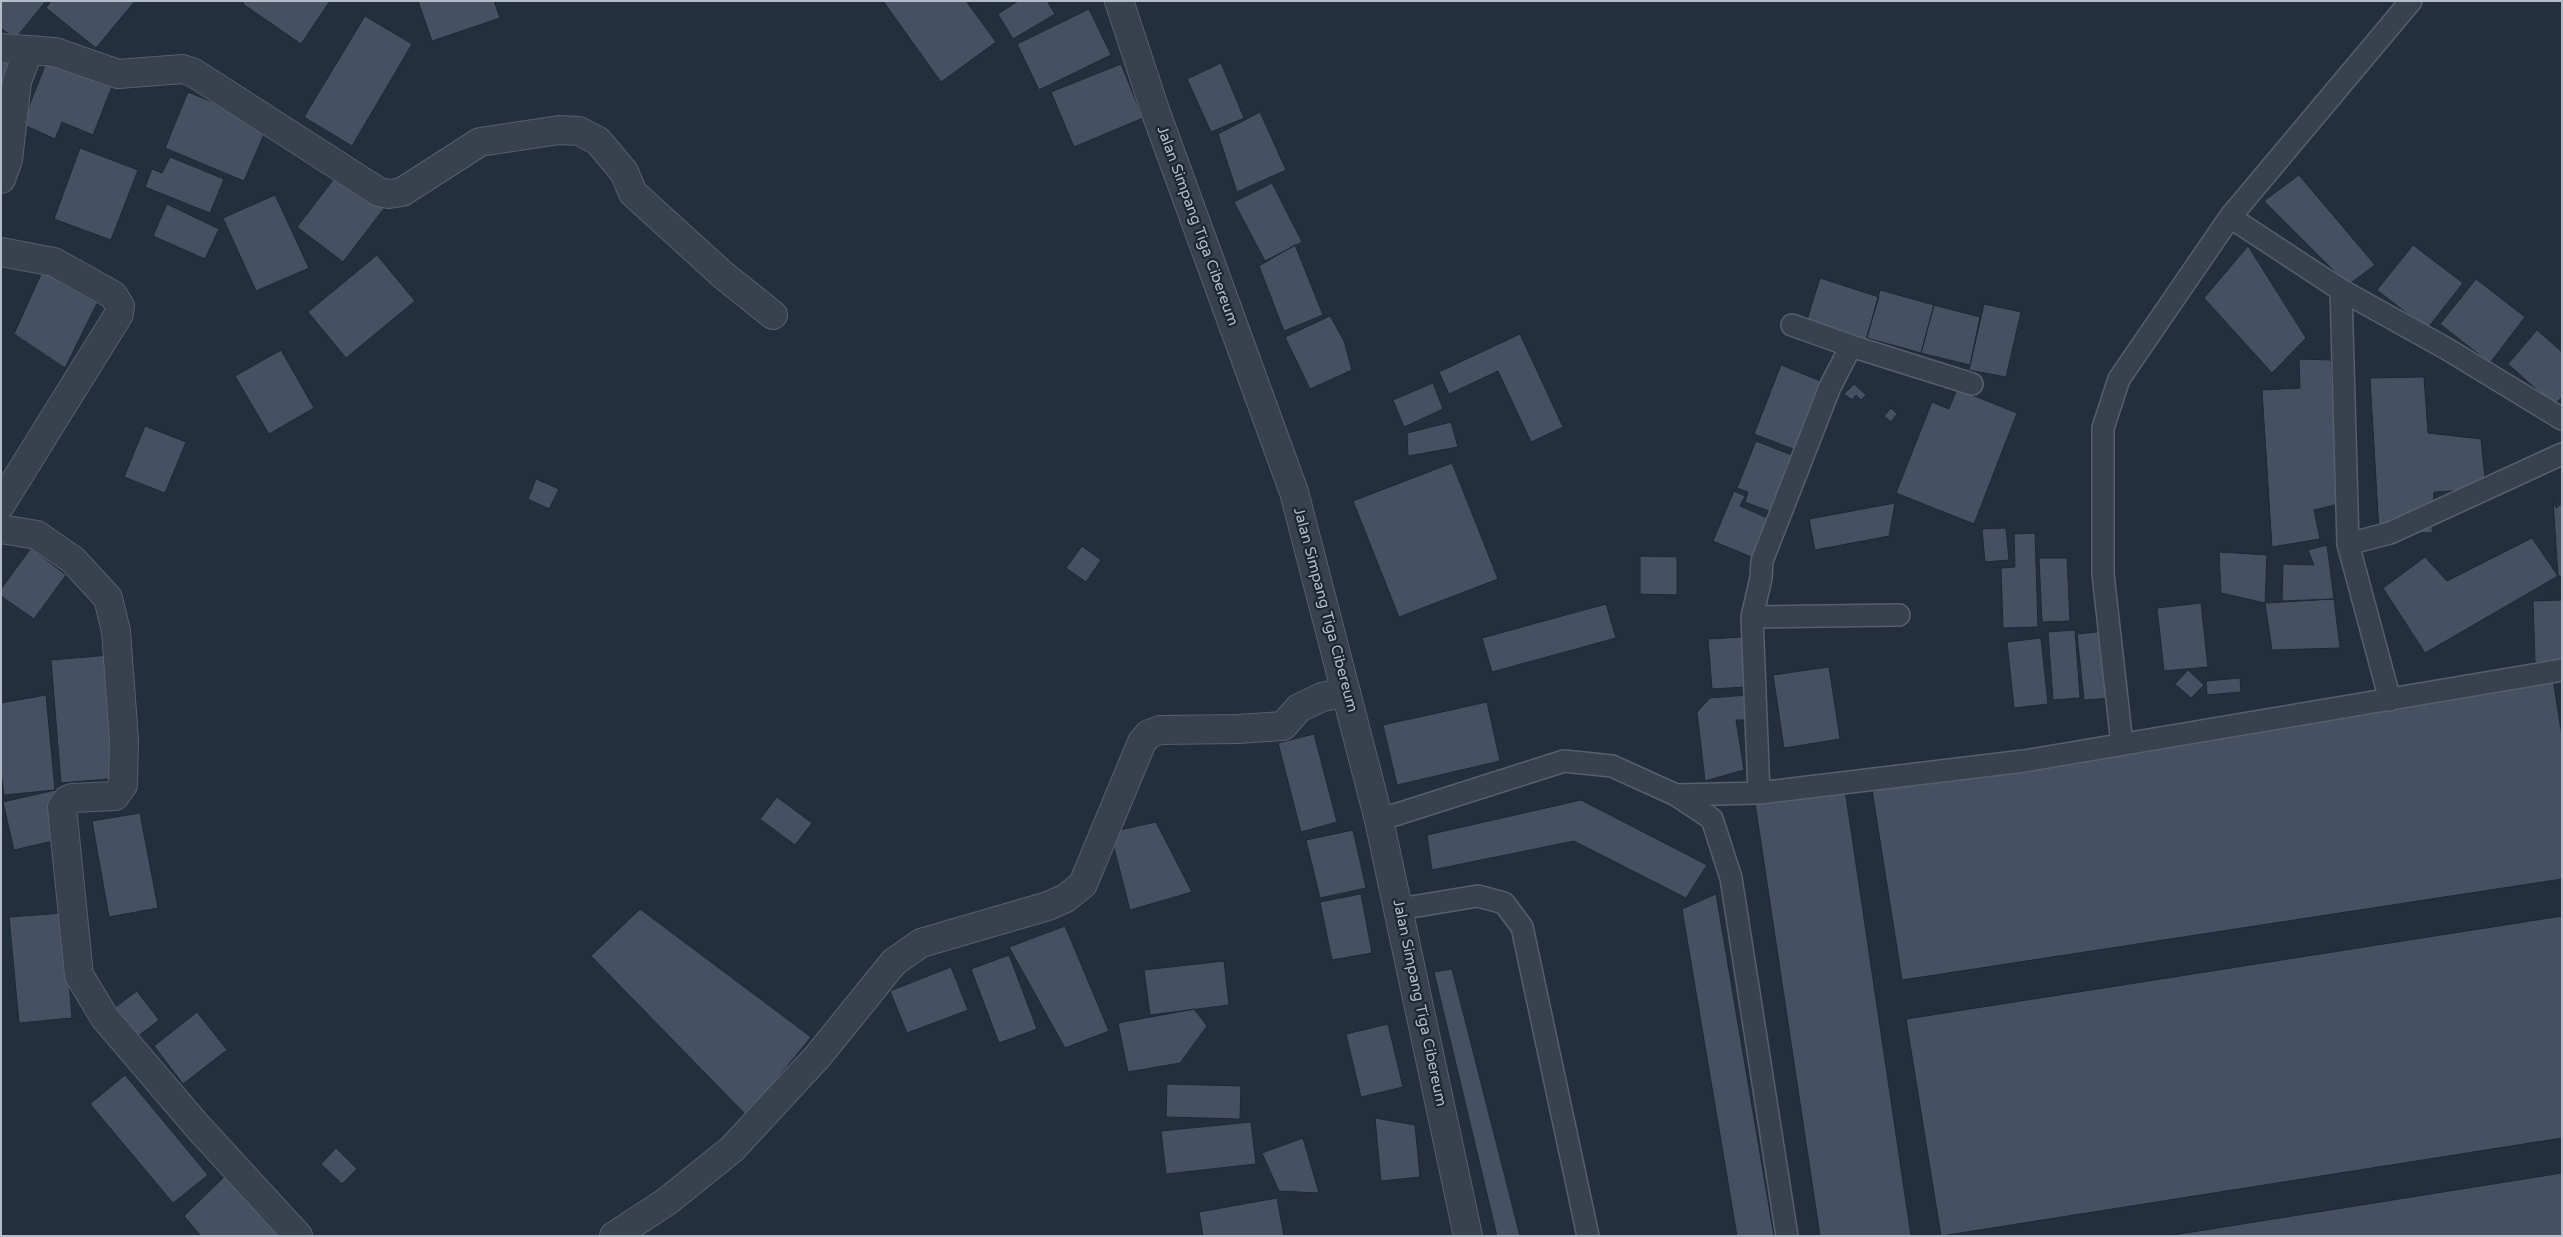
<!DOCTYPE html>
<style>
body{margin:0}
#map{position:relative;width:2563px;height:1237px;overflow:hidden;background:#242f3e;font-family:"Varela Round",sans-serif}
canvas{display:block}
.frame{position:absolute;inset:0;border:2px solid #b4bcc9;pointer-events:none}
</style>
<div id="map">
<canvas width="2563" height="1237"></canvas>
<div class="frame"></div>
</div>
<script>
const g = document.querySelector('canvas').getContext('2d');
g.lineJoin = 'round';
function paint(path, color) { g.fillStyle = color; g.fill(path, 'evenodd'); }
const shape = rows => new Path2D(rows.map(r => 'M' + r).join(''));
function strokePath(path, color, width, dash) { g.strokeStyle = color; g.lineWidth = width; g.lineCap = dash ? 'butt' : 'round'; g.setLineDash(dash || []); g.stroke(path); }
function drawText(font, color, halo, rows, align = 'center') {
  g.font = font + ' "Varela Round",sans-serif'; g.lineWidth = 4.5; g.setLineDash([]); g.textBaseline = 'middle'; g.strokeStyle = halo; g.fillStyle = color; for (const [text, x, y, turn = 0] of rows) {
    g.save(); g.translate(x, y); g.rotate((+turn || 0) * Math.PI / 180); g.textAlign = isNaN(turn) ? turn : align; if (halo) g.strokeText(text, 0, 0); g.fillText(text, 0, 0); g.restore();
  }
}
const building = shape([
 [1,1,46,1,15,39,1,28,1,1],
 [51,1,135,1,96,48,46,8,51,1],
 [244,1,330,1,301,44,243,4,244,1],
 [418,1,494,1,500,18,432,41,418,1],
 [883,1,966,1,996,42,941,82,883,1],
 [1018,1,1047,1,1055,14,1013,39,998,14,1018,1],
 [1089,9,1111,55,1039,90,1017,44,1089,9],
 [365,16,412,44,352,146,304,117,365,16],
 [1,57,15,61,1,108,1,57],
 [48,58,113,84,93,135,62,122,55,139,22,124,48,58],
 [1221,63,1244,118,1211,132,1187,79,1221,63],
 [1121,64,1143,118,1074,147,1051,92,1121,64],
 [188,92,268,125,244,181,165,148,188,92],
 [1260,112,1286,170,1237,192,1218,134,1260,112],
 [80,148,138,170,111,240,54,219,80,148],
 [170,157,224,179,210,213,145,187,152,169,162,173,170,157],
 [340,171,385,207,343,262,297,227,340,171],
 [2299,175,2375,265,2348,285,2264,201,2299,175],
 [1272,183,1302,242,1265,261,1234,202,1272,183],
 [275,195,309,268,256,291,223,218,275,195],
 [167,204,219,229,205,259,153,236,167,204],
 [1295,245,1323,315,1284,331,1259,266,1295,245],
 [2413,245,2463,283,2427,329,2377,290,2413,245],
 [2248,246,2306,338,2272,373,2204,298,2248,246],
 [377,255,415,301,346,358,308,312,377,255],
 [43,270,99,299,65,368,14,334,43,270],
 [1820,278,1879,297,1866,339,1807,320,1820,278],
 [2476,279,2525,317,2490,363,2440,324,2476,279],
 [1880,290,1934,305,1921,353,1867,338,1880,290],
 [1984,304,2021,312,2006,377,1969,370,1984,304],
 [1934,305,1980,317,1970,365,1921,353,1934,305],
 [1330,316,1344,341,1352,370,1310,389,1285,337,1330,316],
 [2537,330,2562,352,2562,397,2554,405,2508,364,2537,330],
 [1520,334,1563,427,1531,442,1498,371,1449,394,1439,372,1520,334],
 [281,350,314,408,269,434,235,376,281,350],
 [2299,359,2331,360,2339,504,2314,510,2320,539,2272,547,2262,390,2300,388,2299,359],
 [1781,365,1828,384,1801,452,1754,434,1781,365],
 [2424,377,2428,433,2481,439,2486,489,2434,492,2432,533,2379,531,2370,378,2424,377],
 [1433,383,1443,409,1404,427,1393,400,1433,383],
 [1854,384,1866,395,1861,400,1856,395,1852,400,1844,394,1854,384],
 [1957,389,2017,413,1974,524,1896,493,1932,402,1949,409,1957,389],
 [1891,408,1897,414,1891,422,1884,416,1891,408],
 [1451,422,1458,447,1408,456,1407,433,1451,422],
 [145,426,186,442,165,493,124,477,145,426],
 [1756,441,1799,458,1777,514,1745,502,1748,492,1737,488,1756,441],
 [1452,463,1498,579,1399,617,1353,501,1452,463],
 [536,479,559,489,549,509,528,499,536,479],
 [1734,491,1745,496,1740,506,1777,522,1761,561,1713,541,1734,491],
 [2553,499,2556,508,2562,503,2562,576,2558,576,2553,499],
 [1895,503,1889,536,1815,550,1809,519,1895,503],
 [2006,528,2009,560,1985,562,1982,529,2006,528],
 [2035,533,2038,627,2003,628,2001,568,2015,567,2014,534,2035,533],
 [2532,538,2558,576,2425,653,2383,588,2425,557,2447,581,2532,538],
 [2327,545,2334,599,2282,601,2283,564,2314,565,2308,550,2327,545],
 [1082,546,1101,560,1086,582,1066,568,1082,546],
 [31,548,66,575,34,619,1,596,1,589,31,548],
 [2219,552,2267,555,2265,603,2221,593,2219,552],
 [1640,556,1677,557,1677,595,1640,594,1640,556],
 [2039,558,2067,558,2070,621,2042,622,2039,558],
 [2334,599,2340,648,2272,650,2265,603,2334,599],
 [2562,600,2562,667,2535,662,2533,601,2562,600],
 [2201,603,2208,667,2164,671,2157,608,2201,603],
 [1606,604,1616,638,1492,672,1482,638,1606,604],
 [2075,630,2080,698,2053,700,2048,632,2075,630],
 [2105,631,2112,698,2084,700,2077,634,2105,631],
 [1742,637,1746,687,1712,689,1708,639,1742,637],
 [2041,638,2048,704,2014,708,2007,642,2041,638],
 [110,655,120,778,61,783,51,660,110,655],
 [1829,667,1840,739,1784,748,1773,675,1829,667],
 [2188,670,2204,685,2191,698,2175,684,2188,670],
 [2552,673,2562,736,2562,879,1902,980,1870,777,2552,673],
 [2240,678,2241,692,2207,695,2206,681,2240,678],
 [46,695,55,790,4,795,1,772,1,703,46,695],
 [1748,695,1748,720,1736,720,1744,770,1705,781,1697,712,1710,698,1748,695],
 [1487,702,1500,761,1397,785,1383,725,1487,702],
 [1314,734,1337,822,1301,832,1278,743,1314,734],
 [1844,783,1911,1236,1820,1236,1754,796,1844,783],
 [55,790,62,839,14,850,3,802,55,790],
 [777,797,812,823,795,845,760,819,777,797],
 [1581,800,1707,865,1686,898,1574,841,1432,870,1427,835,1581,800],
 [140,813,158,908,109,917,92,821,140,813],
 [1156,822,1192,892,1130,910,1110,832,1156,822],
 [1353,830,1366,888,1320,898,1306,840,1353,830],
 [1361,894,1372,953,1332,960,1320,902,1361,894],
 [1716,894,1774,1236,1737,1236,1682,909,1716,894],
 [640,909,811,1037,747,1116,591,956,640,909],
 [63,913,72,1018,19,1023,9,917,63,913],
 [2562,916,2562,1138,1941,1236,1906,1019,2562,916],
 [1065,926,1109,1031,1065,1048,1009,947,1065,926],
 [1009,955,1037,1029,999,1043,971,969,1009,955],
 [1224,961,1229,1005,1150,1015,1144,970,1224,961],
 [951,967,968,1010,907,1033,890,991,951,967],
 [1452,969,1520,1236,1497,1236,1434,972,1452,969],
 [137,991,159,1020,133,1040,110,1011,137,991],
 [1194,1009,1207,1026,1180,1063,1128,1072,1118,1023,1194,1009],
 [197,1012,227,1050,183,1084,154,1046,197,1012],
 [1388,1024,1403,1087,1361,1097,1346,1034,1388,1024],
 [125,1075,208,1175,173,1203,90,1104,125,1075],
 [1167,1084,1241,1086,1240,1119,1166,1117,1167,1084],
 [1375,1118,1415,1125,1420,1177,1381,1181,1375,1118],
 [1251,1122,1256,1164,1166,1174,1161,1131,1251,1122],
 [1303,1138,1319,1193,1279,1191,1262,1153,1303,1138],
 [336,1148,357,1169,342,1184,321,1164,336,1148],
 [228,1173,280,1236,201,1236,184,1216,228,1173],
 [2562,1173,2562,1236,2167,1236,2562,1173],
 [1277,1198,1284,1236,1203,1236,1199,1212,1277,1198]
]);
paint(building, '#455162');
strokePath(building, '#1f2835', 1);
const lane = shape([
 [2230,217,2341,290,2447,349,2562,419],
 [2341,290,2348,544],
 [1792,325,1851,346],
 [1752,617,1899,615],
 [2390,700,2348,544,2390,533,2562,454],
 [2122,744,2103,574,2103,428,2119,379,2230,217,2411,1],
 [1759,793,1752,617,1761,578,1762,561,1830,387,1851,346,1972,384],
 [1676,795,1759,793,2024,761,2562,670],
 [1379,820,1564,761,1612,766,1676,795,1712,819,1731,878,1787,1236],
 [1399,909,1478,896,1504,903,1522,927,1588,1236]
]);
const street = shape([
 [1119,1,1156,113,1294,492,1379,820,1468,1236],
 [1,48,55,52,118,74,183,69,194,73,379,192,389,194,402,192,480,142,559,130,579,131,598,141,624,172,633,193,723,275,773,315],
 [1,179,8,160,17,81,29,50],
 [1,252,54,262,113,295,120,306,119,314,1,504],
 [1,529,37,535,73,560,108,598,116,631,124,740,123,785,115,796,72,798,67,800,62,807,79,975,105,1018,198,1127,298,1236],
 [614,1236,666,1202,732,1149,818,1056,894,962,921,943,1048,906,1066,898,1083,884,1142,742,1149,734,1160,730,1238,729,1283,726,1299,708,1322,697,1346,692]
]);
strokePath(lane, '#565f6c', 24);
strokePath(street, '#565f6c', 30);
strokePath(lane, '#38414e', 21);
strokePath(street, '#38414e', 28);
drawText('15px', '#b4bcc9', '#1d2633', [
 ["Jalan Simpang Tiga Cibereum",1197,226,70],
 ["Jalan Simpang Tiga Cibereum",1325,610,75],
 ["Jalan Simpang Tiga Cibereum",1419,1003,78]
]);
</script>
